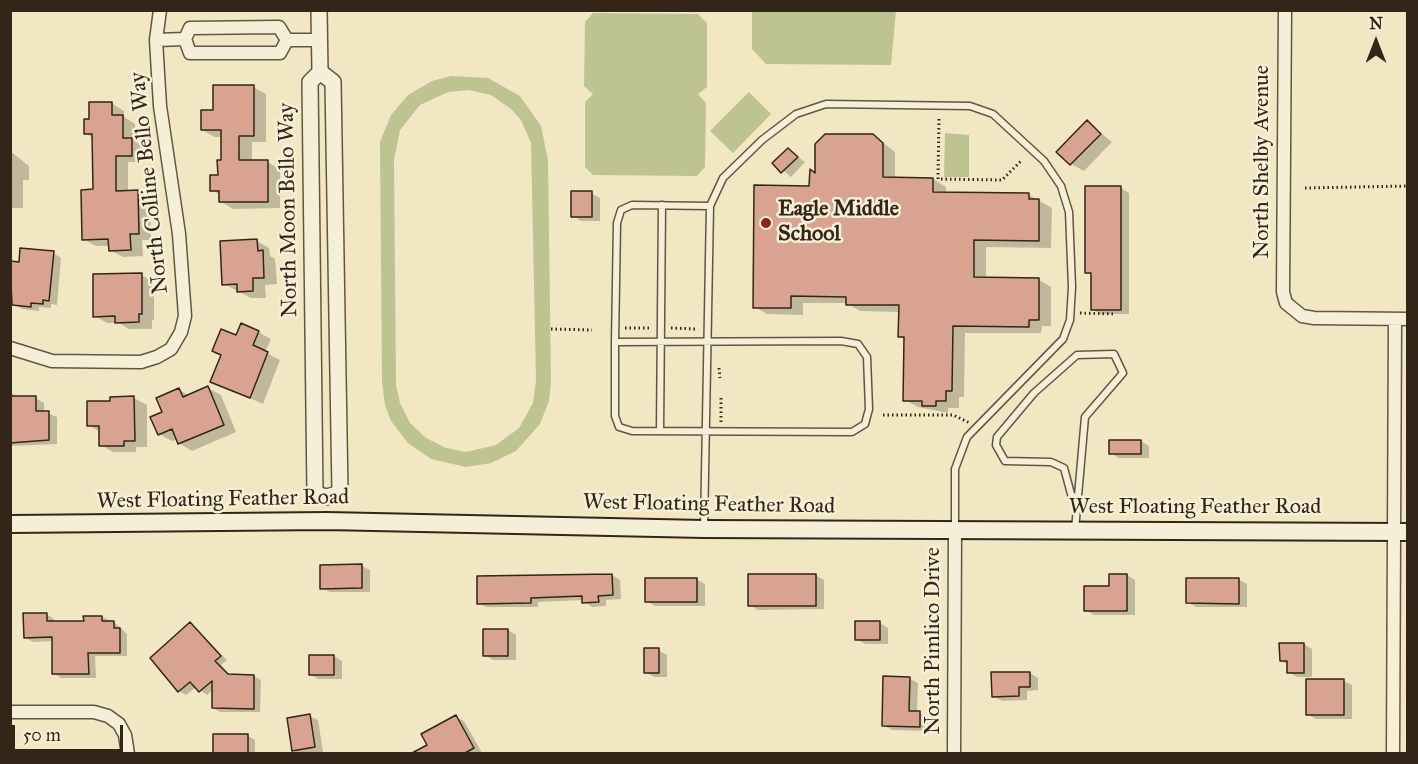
<!DOCTYPE html>
<style>
body{margin:0}
#map{position:relative;width:1418px;height:764px;overflow:hidden;background:#f1e7c2;font-family:"IM FELL Great Primer",serif}
canvas{display:block}
.frame{position:absolute;inset:0;border:12px solid #332517;pointer-events:none}
.north{position:absolute;left:1346px;top:12px;width:60px;height:60px;-webkit-text-stroke:4px #f6efd7;paint-order:stroke;rotate:0deg;font-size:16px;font-weight:700;line-height:24px;text-align:center;color:#332517}
.north::after{content:'';display:block;margin:auto;width:21px;height:27px;background:#332517;clip-path:polygon(50% 0,100% 100%,50% 72%,0 100%)}
.scale{position:absolute;left:12px;top:725px;width:111px;height:27px;box-sizing:border-box;border:3px solid #332517;border-top:0;padding-left:8px;font-size:18px;line-height:21px;white-space:nowrap;color:#332517;-webkit-text-stroke:4px #f6efd7;paint-order:stroke}
</style>
<div id="map">
<canvas width="1418" height="764"></canvas>
<div class="frame"></div>
<div class="north">N</div>
<div class="scale">50 m</div>
</div>
<script>
const g = document.querySelector('canvas').getContext('2d');
g.lineJoin = 'round';
function paint(path, color) { g.fillStyle = color; g.fill(path, 'evenodd'); }
const shape = rows => new Path2D(rows.map(r => 'M' + r).join(''));
function strokePath(path, color, width, dash) { g.strokeStyle = color; g.lineWidth = width; g.lineCap = dash ? 'butt' : 'round'; g.setLineDash(dash || []); g.stroke(path); }
function drawText(font, color, halo, rows, align = 'center') {
  g.font = font + ' "IM FELL Great Primer",serif'; g.lineWidth = 5; g.setLineDash([]); g.textBaseline = 'middle'; g.strokeStyle = halo; g.fillStyle = color; for (const [text, x, y, turn = 0] of rows) {
    g.save(); g.translate(x, y); g.rotate((+turn || 0) * Math.PI / 180); g.textAlign = isNaN(turn) ? turn : align; if (halo) g.strokeText(text, 0, 0); g.fillText(text, 0, 0); g.restore();
  }
}
paint(shape([
 [752,11,896,11,891,65,766,64,752,49],
 [593,13,698,14,707,23,707,87,698,94,706,103,705,167,697,176,593,175,585,167,585,102,593,94,584,86,585,22],
 [451,76,488,78,520,96,541,126,548,160,551,382,549,401,540,424,516,451,491,463,466,467,431,459,408,443,391,421,385,405,382,382,380,142,391,115,408,95,432,81],
 [469,90,491,95,511,109,521,120,531,143,536,380,533,403,519,428,496,445,466,452,446,448,426,438,410,423,400,403,396,385,394,160,400,130,420,105,448,92],
 [749,92,771,114,733,153,710,131],
 [945,133,969,135,969,177,944,177]
]), '#bdc491');
paint(shape([
 [253,87,266,94,266,142,252,142,252,162,267,162,280,169,280,208,233,209,220,201,220,195,212,190,222,162,222,137,215,137,202,130,214,111],
 [111,103,124,111,124,117,135,124,136,142,144,147,145,162,128,162,128,192,138,192,150,199,151,240,142,240,143,256,123,257,110,250,110,246,96,246,83,239,94,191,93,138,85,133,91,121],
 [1087,122,1112,142,1084,171,1071,164],
 [873,135,895,152,895,179,933,179,946,187,946,194,1029,195,1052,208,1051,248,986,247,986,279,1039,280,1051,287,1051,326,1042,326,1041,333,965,333,964,397,959,397,959,408,948,408,948,413,918,407,905,400,905,339,900,336,900,312,860,311,847,303,803,303,803,315,767,314,755,307,816,174],
 [789,150,805,162,791,177,774,163],
 [10,151,29,166,29,180,23,180,23,208,10,208],
 [1121,188,1129,193,1129,314,1101,314,1093,310,1093,275,1087,272],
 [591,193,600,198,600,221,581,221,573,216],
 [257,241,269,248,270,256,275,259,277,284,265,285,266,298,251,298,224,284],
 [53,253,61,258,57,305,51,304,51,308,39,307,39,311,22,309,14,304,14,295,10,294,10,262,20,263],
 [141,275,154,282,154,320,152,320,152,329,129,329,119,323,107,323,95,316],
 [258,332,271,339,265,352,280,360,263,404,212,381,237,337],
 [208,388,221,395,236,432,192,451,179,443,177,439,172,441,159,434,179,390,189,395],
 [10,393,22,398,35,398,44,403,44,412,57,417,57,444,10,446],
 [134,398,147,405,147,447,136,447,136,452,113,452,101,445,100,432,89,425,112,403,112,399],
 [1110,441,1141,441,1149,446,1149,458,1119,458,1110,453],
 [362,566,370,570,370,592,330,592,322,588],
 [612,575,620,580,621,599,606,600,606,606,592,607,583,600,538,602,538,607,486,607,478,603],
 [815,575,824,580,824,609,758,610,750,605],
 [1127,575,1135,580,1135,615,1094,615,1085,610],
 [696,579,705,584,705,606,655,606,646,601],
 [1239,580,1247,584,1247,607,1196,607,1187,602],
 [46,614,54,619,54,622,85,622,102,617,114,622,127,634,127,656,95,656,96,678,61,678,53,673,53,641,33,642,25,637],
 [190,623,227,660,221,665,231,676,254,676,261,680,260,712,220,712,213,708,213,689,207,695,196,687,186,695,179,691,152,658],
 [880,623,888,628,888,644,865,644,857,639],
 [508,630,516,635,516,660,493,660,485,655],
 [1304,644,1312,649,1312,677,1297,677,1289,672,1289,665,1281,661],
 [658,650,667,655,667,677,654,677,646,672],
 [334,656,342,661,342,679,318,679,310,674],
 [1030,673,1038,678,1038,690,1027,691,1027,700,1002,701,993,696],
 [885,678,910,679,918,683,917,713,928,717,928,731,892,730,883,725],
 [1344,681,1352,685,1352,719,1316,719,1307,714],
 [309,716,318,720,323,752,300,754,293,750],
 [456,717,464,721,482,753,415,754,429,746],
 [215,735,248,736,255,740,255,754,214,754]
]), '#0003');
const building = shape([
 [213,85,254,85,254,136,239,136,239,160,268,160,268,202,219,202,219,191,210,191,210,175,218,175,217,160,221,160,221,130,201,130,201,110,213,110,213,85],
 [89,102,112,102,112,115,123,115,123,138,132,138,132,156,116,156,116,191,138,190,139,234,130,234,131,250,109,251,108,239,82,240,81,190,93,189,92,134,84,134,84,119,89,119,89,102],
 [1087,120,1101,134,1070,165,1056,152,1087,120],
 [825,134,873,134,883,143,883,177,933,178,933,192,1029,193,1029,199,1039,199,1039,241,974,240,974,277,1039,278,1039,320,1029,320,1029,327,953,326,952,391,946,391,946,401,936,401,936,406,922,406,922,401,903,401,904,337,898,337,899,305,846,305,846,297,791,296,791,308,753,308,754,185,809,186,810,169,815,173,815,144,825,134],
 [788,148,798,157,781,173,772,163,788,148],
 [1085,186,1121,186,1121,310,1091,310,1091,273,1085,273,1085,186],
 [571,191,592,191,592,217,571,217,571,191],
 [257,239,258,251,263,250,264,278,253,278,253,291,237,292,237,284,222,285,220,241,257,239],
 [20,248,54,251,49,301,43,300,43,304,31,303,31,307,12,305,10,261,19,262,20,248],
 [142,273,142,314,139,314,139,322,115,323,115,316,93,317,93,274,142,273],
 [241,323,259,331,253,345,268,352,250,398,210,382,221,355,212,351,221,329,236,335,241,323],
 [208,386,224,425,178,444,172,429,158,435,150,417,162,412,156,398,179,388,183,397,208,386],
 [10,396,36,396,36,411,49,411,49,440,10,443,10,396],
 [134,396,135,441,124,441,124,446,99,446,99,426,87,426,87,401,110,401,110,397,134,396],
 [1109,440,1141,440,1141,454,1109,454,1109,440],
 [362,564,362,588,320,589,320,565,362,564],
 [612,574,613,595,598,596,599,602,582,603,582,596,531,598,531,603,477,604,477,576,612,574],
 [748,574,816,574,816,606,748,606,748,574],
 [1109,574,1127,574,1127,611,1084,611,1084,586,1109,586,1109,574],
 [645,578,697,578,697,602,645,602,645,578],
 [1186,578,1239,578,1239,604,1186,603,1186,578],
 [23,613,47,613,47,621,84,621,83,616,102,616,102,621,114,621,114,628,120,628,120,653,88,653,89,674,52,674,52,637,24,638,23,613],
 [855,621,880,621,880,640,855,640,855,621],
 [190,622,221,656,215,661,228,674,254,675,254,709,212,708,212,681,199,692,190,682,178,692,150,658,190,622],
 [483,629,508,629,508,656,483,656,483,629],
 [1279,643,1304,643,1304,673,1287,673,1287,661,1280,661,1279,643],
 [644,648,659,648,659,673,644,673,644,648],
 [309,655,334,655,334,675,309,675,309,655],
 [991,672,1030,672,1030,687,1019,687,1019,696,992,697,991,672],
 [883,676,910,677,909,711,920,711,920,727,882,726,883,676],
 [1306,679,1344,679,1344,715,1306,715,1306,679],
 [310,714,315,747,292,751,287,718,310,714],
 [456,715,474,748,465,753,412,753,427,745,421,734,456,715],
 [213,734,248,734,248,753,213,753,213,734]
]);
paint(building, '#d8a491');
strokePath(building, '#332517', 1.5);
const service = shape([
 [615,342,841,341,858,344,867,357,869,409,865,424,852,432,632,431,619,427,615,416,615,342,617,223,621,210,632,205,710,206],
 [660,431,662,205],
 [704,527,710,206,723,178,762,140,796,114,826,104,970,106,993,114,1044,161,1061,186,1069,212,1072,287,1070,320,1063,339,967,437,955,469,955,529],
 [1075,530,1085,417,1123,373,1114,354,1077,355,1034,393,997,437,996,445,1005,461,1051,462,1064,468,1071,494,1077,500]
]);
const minor = shape([
 [1285,10,1283,292,1286,303,1302,316,1314,318,1408,319],
 [279,27,287,40,280,53,190,53,185,39,190,28,279,27],
 [156,40,185,39],
 [287,40,320,40],
 [10,348,52,361,141,362,157,357,171,349,181,332,185,316,179,234,160,106,156,40,160,10],
 [10,712,94,712,108,716,119,724,125,735,128,754],
 [954,754,955,530],
 [1393,754,1395,319]
]);
const tertiary = shape([
 [319,10,320,72],
 [320,72,333,82,340,493,327,497,315,494,310,82,320,72]
]);
const secondary = shape([
 [10,524,327,521,704,529,1408,532]
]);
strokePath(service, '#625642', 9);
strokePath(minor, '#625642', 15);
strokePath(tertiary, '#625642', 18);
strokePath(secondary, '#332517', 20);
strokePath(shape([
 [939,119,938,179,1002,180,1022,160],
 [1305,188,1408,186],
 [1080,313,1116,314],
 [625,328,652,328],
 [671,328,696,329],
 [551,329,592,330],
 [719,368,720,378],
 [883,415,953,415,970,423],
 [721,422,721,395]
]), '#332517', 3, [1.5, 3]);
strokePath(service, '#f6efd7', 6);
strokePath(minor, '#f6efd7', 12);
strokePath(tertiary, '#f6efd7', 15);
strokePath(secondary, '#f6efd7', 16);
for (const [x, y, r, color] of [
 [766,223,6,"#8f2418"]
]) { const dot = new Path2D(); dot.arc(x, y, r, 0, 2 * Math.PI); g.fillStyle = color; g.fill(dot); strokePath(dot, '#f6efd7', 2); }
drawText('22px', '#332517', '#f6efd7', [
 ["North Shelby Avenue",1263,162,-90],
 ["North Colline Bello Way",150,183,-96],
 ["North Moon Bello Way",289,210,-91],
 ["West Floating Feather Road",223,500,-1],
 ["West Floating Feather Road",709,505,1],
 ["West Floating Feather Road",1195,508],
 ["North Pimlico Drive",934,641,-90]
]);
drawText('bold 22px', '#332517', '#f6efd7', [
 ["Eagle Middle",778,210],
 ["School",778,235]
], 'left');
</script>
